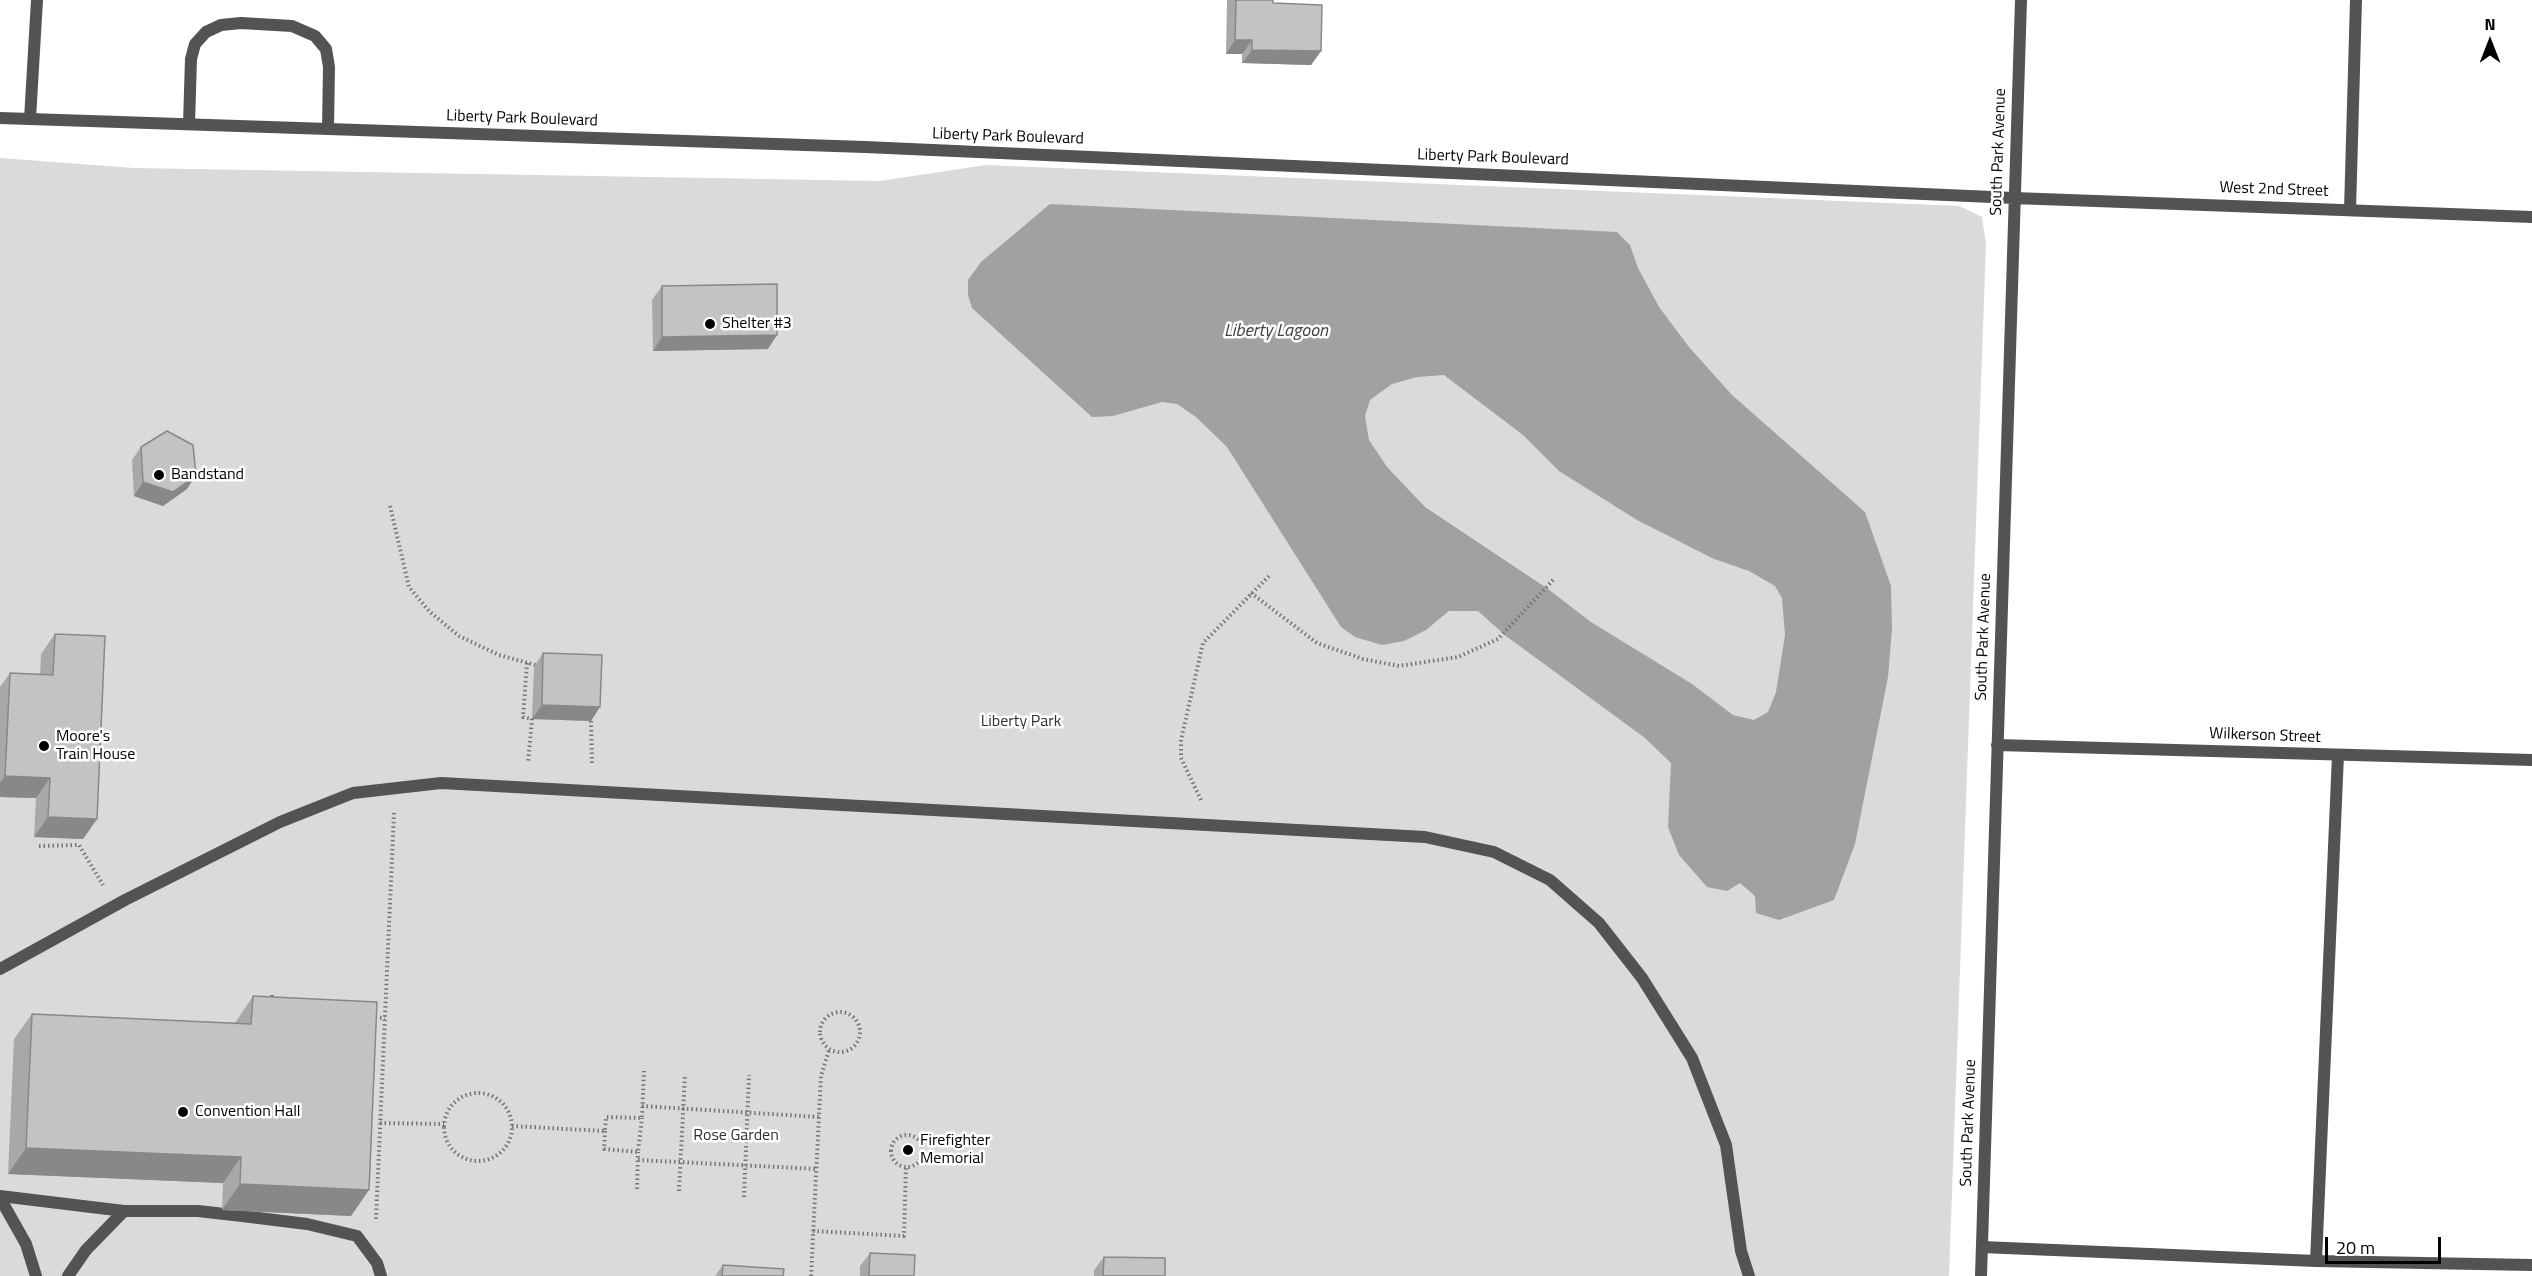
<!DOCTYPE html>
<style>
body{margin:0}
#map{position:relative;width:2532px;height:1276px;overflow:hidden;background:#fff;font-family:"Titillium Web",sans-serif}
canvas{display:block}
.north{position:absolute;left:2460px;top:12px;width:60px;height:60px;-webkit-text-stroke:4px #fff;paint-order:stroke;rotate:0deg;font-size:16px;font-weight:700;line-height:24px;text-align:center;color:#000}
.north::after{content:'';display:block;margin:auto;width:21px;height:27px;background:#000;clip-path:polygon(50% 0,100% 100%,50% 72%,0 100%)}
.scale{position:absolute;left:2325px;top:1237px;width:116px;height:27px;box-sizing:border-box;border:3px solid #000;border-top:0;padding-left:8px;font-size:18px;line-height:21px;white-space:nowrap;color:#000;-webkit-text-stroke:4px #fff;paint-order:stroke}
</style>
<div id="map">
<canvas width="2532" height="1276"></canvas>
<div class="north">N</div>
<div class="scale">20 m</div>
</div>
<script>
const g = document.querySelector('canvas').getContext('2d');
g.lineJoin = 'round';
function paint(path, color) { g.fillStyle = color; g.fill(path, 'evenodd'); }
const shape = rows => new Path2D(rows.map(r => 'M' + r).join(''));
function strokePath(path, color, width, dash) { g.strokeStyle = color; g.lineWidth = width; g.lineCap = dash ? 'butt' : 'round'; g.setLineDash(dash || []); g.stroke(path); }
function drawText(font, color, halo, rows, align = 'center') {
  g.font = font + ' "Titillium Web",sans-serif'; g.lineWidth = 5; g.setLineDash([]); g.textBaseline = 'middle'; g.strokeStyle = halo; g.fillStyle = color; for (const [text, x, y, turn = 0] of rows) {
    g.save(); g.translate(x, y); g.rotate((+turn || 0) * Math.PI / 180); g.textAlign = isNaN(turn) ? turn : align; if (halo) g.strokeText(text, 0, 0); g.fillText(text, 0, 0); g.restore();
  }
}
paint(shape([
 [0,158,134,168,880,181,986,165,1959,206,1982,217,1986,244,1949,1276,0,1276]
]), '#dadada');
paint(shape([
 [1050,204,1617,232,1630,245,1638,268,1659,307,1689,347,1732,395,1865,512,1891,586,1892,629,1888,677,1855,844,1834,900,1779,920,1756,913,1755,896,1740,883,1727,891,1707,887,1679,855,1668,827,1671,763,1645,738,1506,636,1478,611,1449,611,1426,630,1404,641,1382,645,1355,637,1341,627,1227,447,1196,417,1177,404,1162,402,1113,416,1092,417,972,308,968,295,968,280,981,262],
 [1444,375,1523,435,1559,471,1637,520,1714,559,1749,571,1775,586,1782,598,1785,635,1776,692,1768,712,1754,720,1733,715,1692,684,1591,622,1548,589,1425,507,1387,467,1369,440,1365,416,1370,400,1392,384,1417,377]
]), '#a1a1a1');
strokePath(shape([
 [390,506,409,587,429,611,459,636,499,655,539,666],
 [1251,593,1317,643,1363,659,1399,666,1458,657,1498,639,1554,579],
 [527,663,523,717,532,719,528,763],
 [591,721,592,765],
 [1201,800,1181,758,1181,740,1203,643,1270,575],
 [39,846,79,845,103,885],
 [272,1001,272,993],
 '820 1032a20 20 0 1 1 40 0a20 20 0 1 1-40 0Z',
 [371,1017,385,1018],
 '444 1127a34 34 0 1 1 68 0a34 34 0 1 1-68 0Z',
 [642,1106,819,1117],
 [380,1123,444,1124],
 [512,1126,605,1131,606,1117,642,1118,644,1071],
 [605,1131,604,1149,638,1152,642,1118],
 '891 1151a16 16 0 1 1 32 0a16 16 0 1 1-32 0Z',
 [638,1160,817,1169],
 [637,1189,638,1152],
 [679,1191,685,1074],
 [744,1197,749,1075],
 [376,1219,394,813],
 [813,1231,904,1236,906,1167],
 [811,1276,821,1076,829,1050]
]), '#757575', 4, [1.5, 3]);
strokePath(shape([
 [30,119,37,0],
 [189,124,191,59,195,44,206,32,221,25,241,23,292,26,315,36,326,49,329,67,328,129],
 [2350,210,2356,0],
 [0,969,125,900,280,822,353,793,441,783,1425,837,1494,852,1550,880,1599,923,1642,978,1692,1058,1726,1145,1741,1251,1749,1276],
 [0,1196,124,1211],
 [0,1198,26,1244,36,1276],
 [1982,1247,2316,1261,2532,1265],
 [2316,1261,2338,755],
 [68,1276,86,1250,124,1211,198,1211,242,1216,307,1224,357,1236,377,1263,381,1276]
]), '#535353', 12);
strokePath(shape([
 [0,118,865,147,2014,198,2532,217],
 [1997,745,2532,760],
 [1981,1276,2021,0]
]), '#535353', 12);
paint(shape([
 [1227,0,1273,0,1273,3,1321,51,1311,65,1242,63,1242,54,1226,54],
 [662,286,768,349,653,351,652,300],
 [141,447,196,475,187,489,163,506,134,496,132,460],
 [55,634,97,819,83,839,34,837,36,798,0,797,0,687,10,673,40,675,41,654],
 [543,653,591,721,532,719,534,667],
 [253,996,351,1216,222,1210,223,1183,8,1174,14,1039,32,1014,235,1023],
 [870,1253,914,1276,860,1276,860,1266],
 [1104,1257,1165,1276,1094,1276,1094,1270],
 [723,1265,783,1276,715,1276]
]), '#a8a8a8');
paint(shape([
 [1235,40,1252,40,1242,54,1226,54],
 [1252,50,1321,51,1311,65,1242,63],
 [777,335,768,349,653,351,662,337],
 [196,475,187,489,163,506,134,496,143,482],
 [542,705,600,707,591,721,532,719],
 [5,776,50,778,36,798,0,797,0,783],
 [48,817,97,819,83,839,34,837],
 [26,1148,241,1157,223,1183,8,1174],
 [240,1184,369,1190,351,1216,222,1210]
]), '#888');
const building = shape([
 [1236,0,1273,0,1273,3,1322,5,1321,51,1252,50,1252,40,1235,40,1236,0],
 [777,284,777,335,662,337,662,286,777,284],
 [167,431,193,445,196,475,173,492,143,482,141,447,167,431],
 [55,634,105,636,97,819,48,817,50,778,5,776,10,673,53,675,55,634],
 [543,653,602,655,600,707,542,705,543,653],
 [253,996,377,1002,369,1190,240,1184,241,1157,26,1148,32,1014,251,1024,253,996],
 [870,1253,915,1255,914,1276,869,1276,870,1253],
 [1104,1257,1165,1258,1165,1276,1103,1276,1104,1257],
 [723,1265,784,1269,783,1276,722,1276,723,1265]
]);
paint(building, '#c3c3c3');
strokePath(building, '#888', 1.5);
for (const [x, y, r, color] of [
 [710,324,6,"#000"],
 [159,475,6,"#000"],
 [44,746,6,"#000"],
 [183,1112,6,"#000"],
 [908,1150,6,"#000"]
]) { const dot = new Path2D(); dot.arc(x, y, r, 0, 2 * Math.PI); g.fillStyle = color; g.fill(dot); strokePath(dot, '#fff', 2); }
drawText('16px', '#000', '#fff', [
 ["Liberty Park Boulevard",522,119,2],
 ["Liberty Park Boulevard",1008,137,2],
 ["South Park Avenue",1999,152,-88],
 ["Liberty Park Boulevard",1493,158,2],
 ["West 2nd Street",2274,190,2],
 ["South Park Avenue",1984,637,-88],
 ["Wilkerson Street",2265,736,2],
 ["South Park Avenue",1969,1123,-88]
]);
drawText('16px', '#000', '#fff', [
 ["Shelter #3",722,324],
 ["Bandstand",171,475],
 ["Moore's",56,737],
 ["Train House",56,755],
 ["Convention Hall",195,1112],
 ["Firefighter",920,1141],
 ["Memorial",920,1159]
], 'left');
drawText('16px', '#313131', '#fff', [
 ["Liberty Park",1021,722],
 ["Rose Garden",736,1136]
]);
drawText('italic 18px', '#424242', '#fff', [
 ["Liberty Lagoon",1276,332]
]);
</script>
